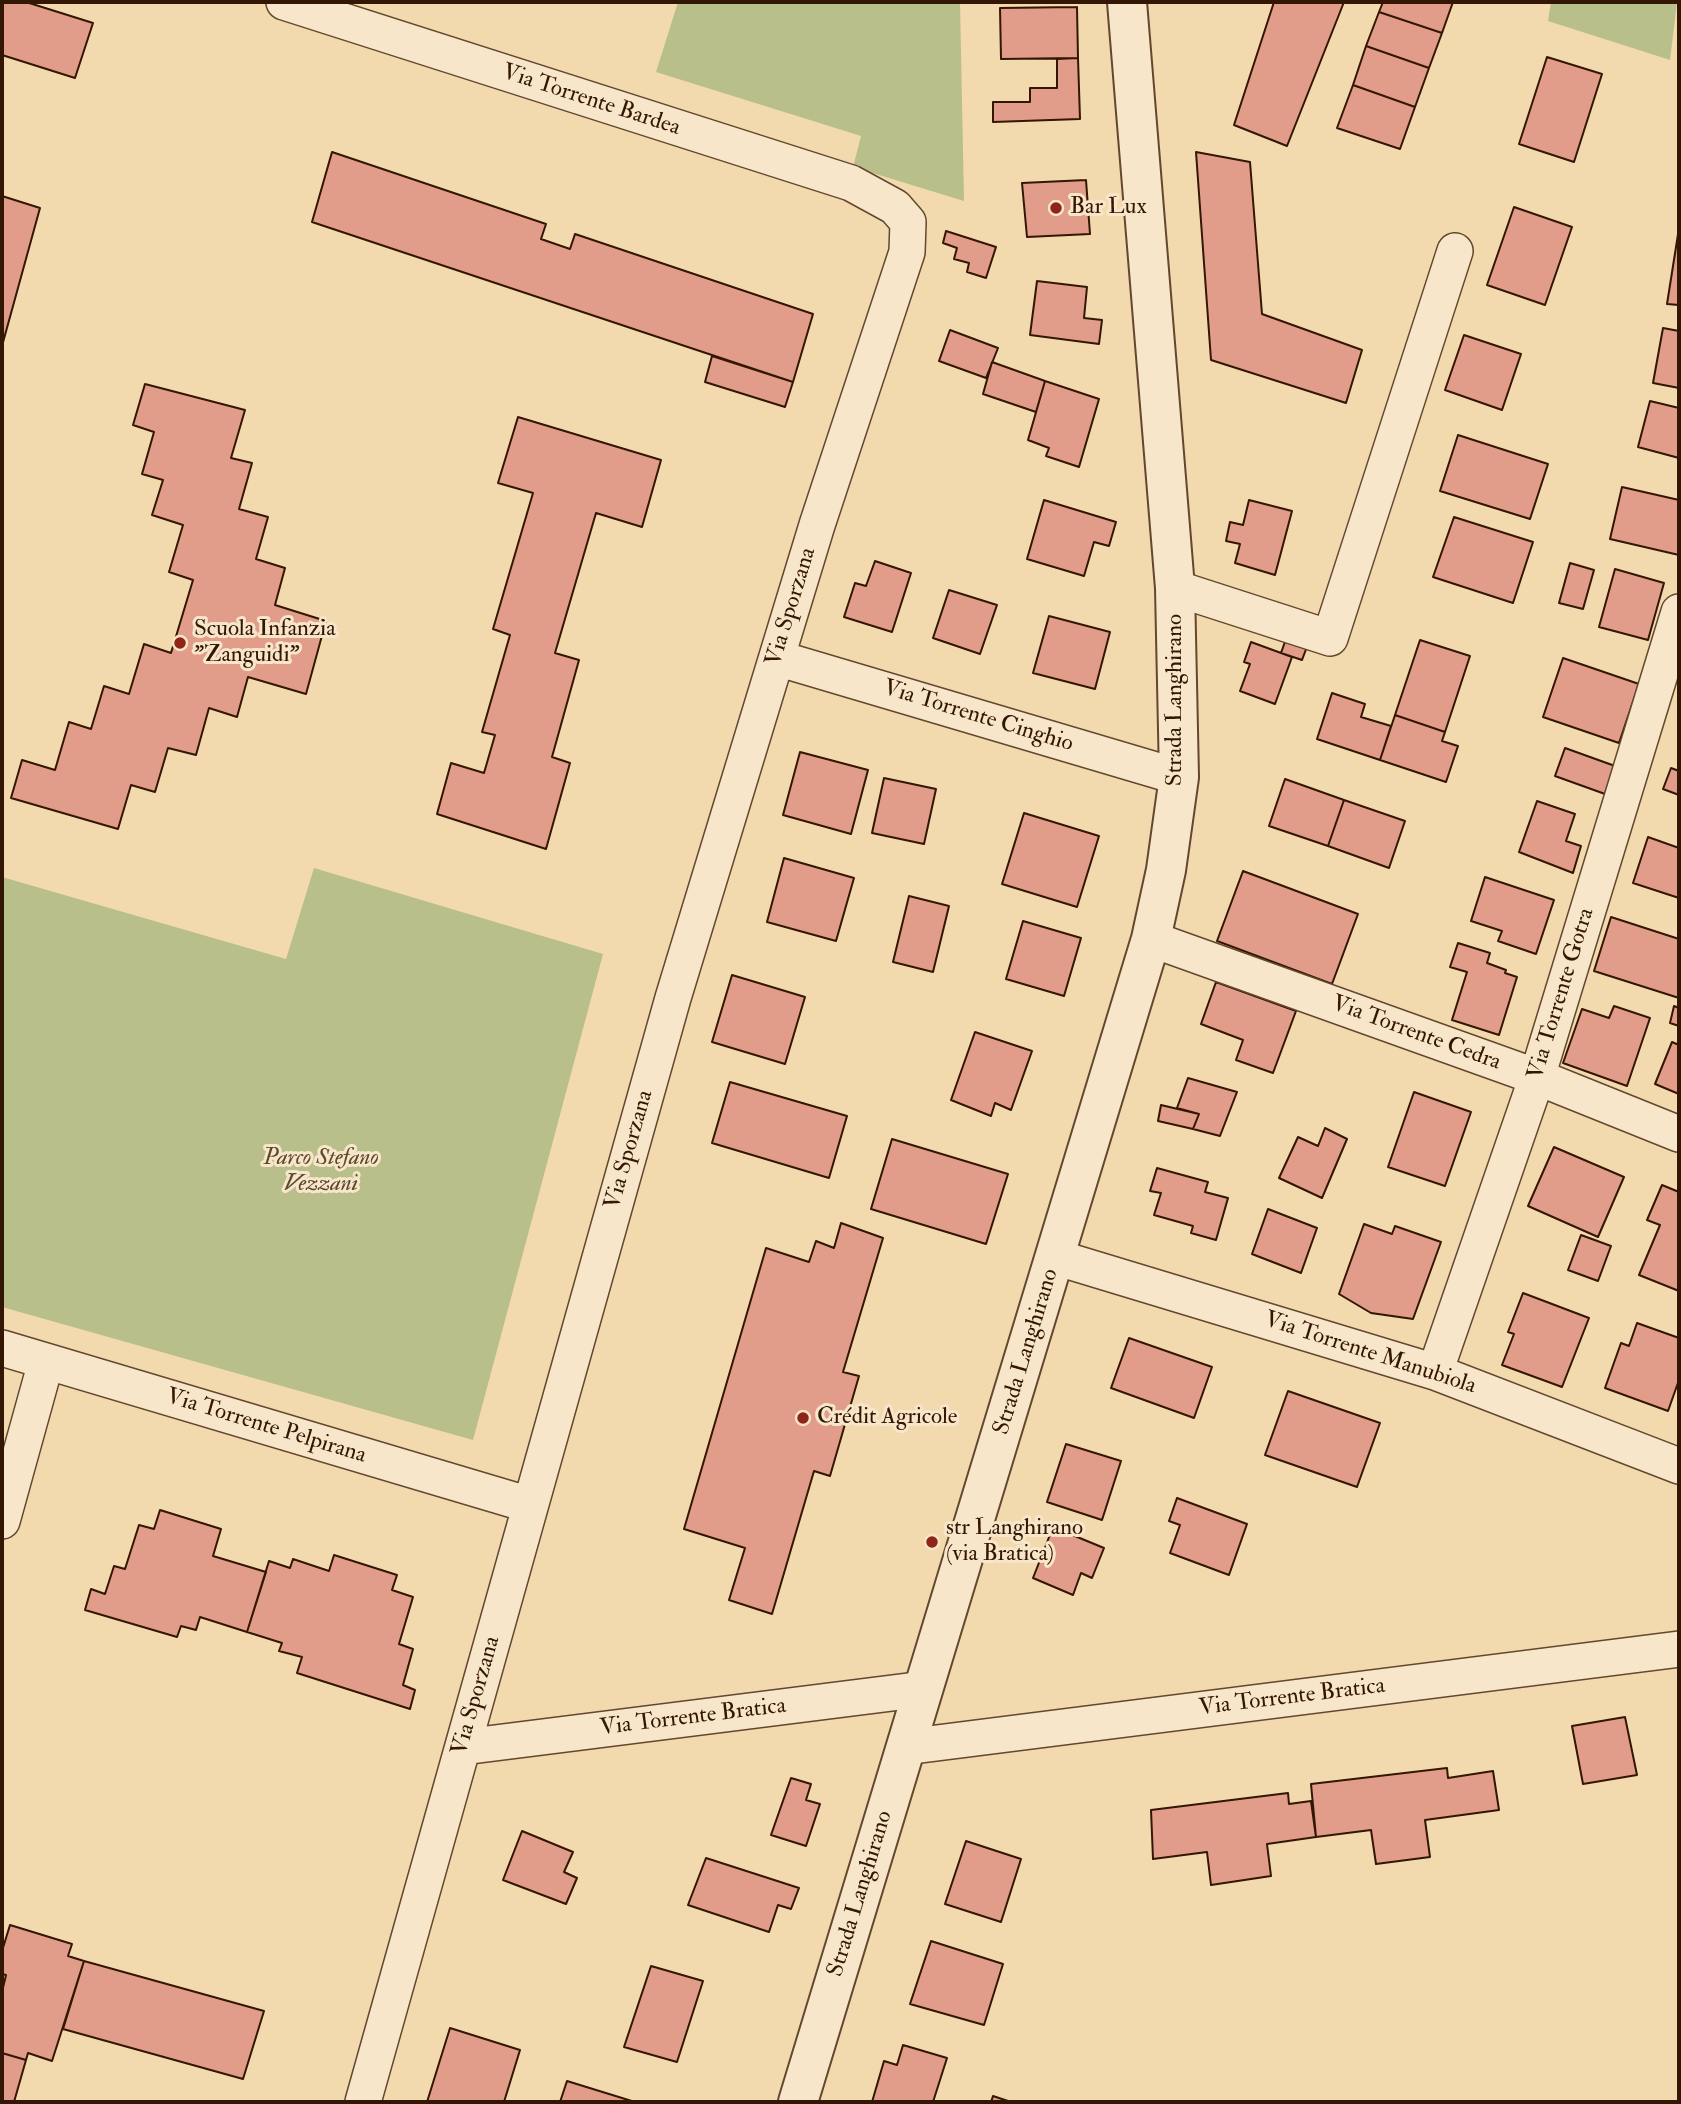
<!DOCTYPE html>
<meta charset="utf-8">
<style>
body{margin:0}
#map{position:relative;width:1681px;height:2104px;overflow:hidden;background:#f3d9ae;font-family:"IM FELL Double Pica",serif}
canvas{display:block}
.frame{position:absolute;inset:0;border:4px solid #331603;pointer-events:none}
</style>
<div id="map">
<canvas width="1681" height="2104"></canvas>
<div class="frame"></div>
</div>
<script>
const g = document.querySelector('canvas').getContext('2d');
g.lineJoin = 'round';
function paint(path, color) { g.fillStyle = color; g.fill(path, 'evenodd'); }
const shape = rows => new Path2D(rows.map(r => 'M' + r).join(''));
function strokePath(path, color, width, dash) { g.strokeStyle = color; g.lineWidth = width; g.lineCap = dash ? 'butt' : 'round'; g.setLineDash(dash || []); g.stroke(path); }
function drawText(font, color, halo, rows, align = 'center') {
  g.font = font + ' "IM FELL Double Pica",serif'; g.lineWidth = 6; g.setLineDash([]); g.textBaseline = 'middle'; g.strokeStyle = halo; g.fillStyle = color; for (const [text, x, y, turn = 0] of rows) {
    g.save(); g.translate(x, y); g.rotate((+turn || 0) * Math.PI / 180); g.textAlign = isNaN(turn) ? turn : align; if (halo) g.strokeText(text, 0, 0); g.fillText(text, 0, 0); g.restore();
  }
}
paint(shape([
 [678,2,960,2,964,201,853,167,861,136,656,72],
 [1551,2,1677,2,1670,60,1548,21],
 [314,868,603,954,473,1440,2,1307,2,877,286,959]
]), '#b9bf8b');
const building = shape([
 [2,2,26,2,93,23,75,78,2,55,2,2],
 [1274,2,1344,2,1287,146,1234,125,1274,2],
 [1383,2,1453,2,1442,33,1379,12,1383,2],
 [1077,7,1078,58,1001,59,1000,8,1077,7],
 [1379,12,1442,33,1429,68,1366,46,1379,12],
 [1366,46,1429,68,1415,107,1353,85,1366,46],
 [1547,57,1602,74,1574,162,1519,144,1547,57],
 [1078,58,1080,119,993,122,993,102,1030,102,1030,88,1057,88,1057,59,1078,58],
 [1353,85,1415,107,1400,149,1337,128,1353,85],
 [332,152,546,224,541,239,570,249,575,234,813,314,793,382,312,222,332,152],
 [1196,152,1250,162,1262,314,1362,350,1346,403,1211,360,1196,152],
 [1086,180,1090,234,1027,237,1022,183,1086,180],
 [2,196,40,208,2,346,2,196],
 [1514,207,1572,227,1545,305,1487,285,1514,207],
 [1679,228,1679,305,1667,304,1679,228],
 [946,231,996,247,986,278,967,272,969,263,954,259,957,248,943,243,946,231],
 [1037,281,1087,287,1084,318,1102,320,1099,344,1030,335,1037,281],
 [1663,328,1679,331,1679,388,1653,383,1663,328],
 [950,330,998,348,986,378,939,361,950,330],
 [1464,335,1521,354,1502,410,1445,390,1464,335],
 [712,356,793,382,785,407,705,382,712,356],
 [992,362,1045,381,1036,412,983,394,992,362],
 [1045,381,1099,399,1079,467,1046,456,1049,448,1028,440,1045,381],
 [145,384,245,410,231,458,252,463,239,509,268,517,256,559,285,568,275,605,326,621,306,694,248,677,237,717,209,708,196,755,168,748,155,792,131,785,118,829,11,798,22,760,55,770,69,722,91,729,104,686,129,694,144,644,171,653,193,580,169,572,183,525,152,515,163,480,142,474,154,432,133,425,145,384],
 [1650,401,1679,408,1679,458,1638,447,1650,401],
 [518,417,661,460,642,527,596,513,555,653,579,660,552,757,570,763,546,849,437,814,451,763,484,773,495,735,482,732,510,635,493,629,533,493,498,483,518,417],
 [1458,435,1548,464,1530,519,1440,491,1458,435],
 [1622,487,1679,500,1679,555,1610,539,1622,487],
 [1044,500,1116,522,1109,546,1094,542,1084,576,1027,559,1044,500],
 [1249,500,1292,511,1275,575,1235,563,1240,544,1226,541,1230,522,1243,525,1249,500],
 [1454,517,1533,542,1513,603,1433,577,1454,517],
 [875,561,911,573,892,632,844,617,855,583,866,586,875,561],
 [1570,563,1594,570,1583,609,1559,603,1570,563],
 [1615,569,1664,583,1648,640,1599,627,1615,569],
 [949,590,997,605,980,654,933,638,949,590],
 [1049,616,1110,632,1095,689,1033,673,1049,616],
 [1287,636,1308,644,1302,660,1281,653,1287,636],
 [1420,640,1470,656,1445,732,1395,715,1420,640],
 [1251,642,1292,657,1275,704,1240,691,1250,664,1244,662,1251,642],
 [1563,658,1639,684,1619,743,1543,717,1563,658],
 [1332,693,1365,704,1361,717,1391,726,1380,760,1317,739,1332,693],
 [1395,715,1445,732,1442,741,1458,746,1446,782,1380,760,1395,715],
 [1565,748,1615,766,1605,794,1555,776,1565,748],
 [800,752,868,770,851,834,783,815,800,752],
 [1671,768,1679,771,1679,795,1663,789,1671,768],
 [884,778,936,789,924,844,872,833,884,778],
 [1285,779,1344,800,1328,846,1269,826,1285,779],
 [1344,800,1405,821,1389,868,1328,846,1344,800],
 [1537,801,1575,814,1566,841,1581,846,1573,873,1519,852,1537,801],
 [1024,813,1099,836,1077,907,1002,884,1024,813],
 [1648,837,1679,848,1679,898,1633,883,1648,837],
 [784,858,854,878,836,941,767,922,784,858],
 [1243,871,1358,914,1332,984,1217,941,1243,871],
 [1485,877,1554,900,1536,954,1498,941,1502,931,1471,921,1485,877],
 [909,896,949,906,933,972,893,962,909,896],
 [1611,917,1679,939,1679,998,1594,971,1611,917],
 [1023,921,1081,938,1064,996,1006,979,1023,921],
 [1458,943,1490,953,1487,963,1506,970,1505,973,1517,977,1499,1035,1452,1020,1467,972,1450,967,1458,943],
 [732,975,805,997,785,1064,712,1042,732,975],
 [1216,982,1296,1011,1273,1073,1236,1060,1243,1040,1201,1024,1216,982],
 [1614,1006,1650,1018,1627,1086,1563,1063,1582,1009,1609,1018,1614,1006],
 [1674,1006,1679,1008,1679,1026,1670,1023,1674,1006],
 [975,1032,1032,1051,1011,1110,995,1103,991,1116,951,1100,975,1032],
 [1672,1042,1679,1045,1679,1094,1655,1084,1672,1042],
 [1188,1078,1237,1092,1220,1136,1193,1129,1199,1114,1177,1108,1188,1078],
 [730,1082,847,1116,829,1178,712,1143,730,1082],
 [1414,1092,1471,1112,1445,1186,1388,1167,1414,1092],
 [1161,1105,1199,1114,1193,1129,1158,1121,1161,1105],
 [1325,1128,1347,1139,1322,1198,1279,1178,1298,1137,1318,1146,1325,1128],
 [892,1139,1008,1174,986,1244,871,1209,892,1139],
 [1554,1147,1624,1177,1598,1237,1528,1206,1554,1147],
 [1157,1168,1208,1182,1205,1192,1228,1198,1216,1240,1191,1233,1193,1226,1154,1215,1161,1193,1150,1191,1157,1168],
 [1662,1185,1679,1192,1679,1291,1639,1275,1660,1225,1647,1220,1662,1185],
 [1268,1209,1317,1228,1301,1273,1252,1254,1268,1209],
 [841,1223,883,1238,843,1372,859,1376,830,1476,814,1471,772,1614,729,1600,745,1548,684,1529,766,1248,809,1262,816,1241,834,1248,841,1223],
 [1364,1224,1392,1234,1395,1226,1441,1242,1413,1319,1371,1313,1339,1294,1364,1224],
 [1581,1235,1611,1246,1598,1281,1568,1270,1581,1235],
 [1523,1293,1589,1318,1562,1387,1502,1365,1514,1334,1508,1332,1523,1293],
 [1637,1323,1679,1338,1679,1380,1668,1411,1605,1388,1621,1343,1629,1346,1637,1323],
 [1129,1338,1212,1367,1194,1418,1111,1388,1129,1338],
 [1288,1391,1380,1423,1357,1487,1265,1455,1288,1391],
 [1066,1444,1121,1461,1102,1520,1047,1502,1066,1444],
 [1177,1498,1247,1524,1229,1575,1170,1553,1180,1525,1169,1521,1177,1498],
 [160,1510,221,1529,213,1556,266,1572,247,1632,200,1617,196,1630,181,1626,177,1637,85,1610,91,1589,105,1594,114,1566,125,1569,139,1525,154,1529,160,1510],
 [1053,1527,1104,1548,1092,1578,1081,1573,1073,1595,1033,1578,1053,1527],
 [334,1555,397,1575,392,1590,413,1597,399,1644,413,1649,403,1685,415,1690,410,1709,297,1673,302,1657,279,1651,282,1643,247,1632,269,1561,290,1568,293,1559,329,1571,334,1555],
 [1625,1717,1637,1775,1583,1784,1572,1726,1625,1717],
 [1447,1768,1448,1778,1493,1771,1499,1810,1425,1820,1430,1857,1376,1864,1371,1830,1316,1837,1311,1784,1447,1768],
 [791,1778,811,1784,806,1800,820,1804,806,1846,771,1835,791,1778],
 [1288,1793,1289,1804,1311,1801,1316,1837,1267,1844,1271,1876,1211,1885,1207,1852,1153,1859,1151,1810,1288,1793],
 [522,1831,573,1852,564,1872,577,1878,566,1904,503,1880,522,1831],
 [966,1841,1021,1859,1001,1922,945,1904,966,1841],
 [706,1858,799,1888,791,1909,778,1905,769,1932,688,1905,706,1858],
 [10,1925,72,1944,68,1956,84,1961,52,2061,28,2053,26,2060,2,2053,2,1992,6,1975,2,1974,2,1951,10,1925],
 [931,1941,1003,1964,984,2025,910,2004,931,1941],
 [84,1961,264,2011,243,2079,63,2029,84,1961],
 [651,1966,703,1981,677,2062,624,2047,651,1966],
 [450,2028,520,2050,504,2102,427,2102,450,2028],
 [903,2045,947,2058,933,2102,872,2102,884,2061,897,2065,903,2045],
 [2,2053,26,2060,14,2102,2,2102,2,2053],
 [567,2081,635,2102,560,2102,567,2081],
 [993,2096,1011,2102,991,2102,993,2096]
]);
paint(building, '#e19c8a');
strokePath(building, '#331603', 2);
const minor = shape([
 [284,2,851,183,895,207,908,222,907,252,817,525,673,998,363,2102],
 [1175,588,1330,638,1455,251],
 [777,658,1179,777],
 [1151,939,1537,1077,1679,1134],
 [1055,1257,1435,1372,1679,1466],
 [2,1348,530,1505],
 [1435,1372,1537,1077,1679,612],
 [2,1521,46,1362],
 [463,1747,924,1689],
 [905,1747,1679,1649]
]);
const tertiary = shape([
 [798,2102,1151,939,1166,870,1179,777,1175,588,1127,2]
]);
strokePath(minor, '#63472e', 38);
strokePath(tertiary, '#63472e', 42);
strokePath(minor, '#f7e6ca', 35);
strokePath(tertiary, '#f7e6ca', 38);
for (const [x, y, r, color] of [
 [1056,208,7,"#8f2418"],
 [180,643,7,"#8f2418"],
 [803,1418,7,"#8f2418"],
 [932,1542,7,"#8f2418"]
]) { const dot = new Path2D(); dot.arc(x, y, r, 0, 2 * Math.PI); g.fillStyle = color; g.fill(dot); strokePath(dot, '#f7e6ca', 2.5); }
drawText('23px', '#331603', '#f7e6ca', [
 ["Via Torrente Bardea",591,101,18],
 ["Via Sporzana",792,607,-73],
 ["Strada Langhirano",1176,700,-90],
 ["Via Torrente Cinghio",978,717,17],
 ["Via Torrente Gotra",1562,994,-73],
 ["Via Torrente Cedra",1416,1034,20],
 ["Via Sporzana",630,1150,-74],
 ["Strada Langhirano",1027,1352,-73],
 ["Via Torrente Manubiola",1370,1354,18],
 ["Via Torrente Pelpirana",266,1427,17],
 ["Via Sporzana",477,1696,-74],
 ["Via Torrente Bratica",1292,1698,-7],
 ["Via Torrente Bratica",693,1718,-7],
 ["Strada Langhirano",861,1894,-73]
]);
drawText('23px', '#331603', '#f7e6ca', [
 ["Bar Lux",1070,208],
 ["Scuola Infanzia",194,630],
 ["\"Zanguidi\"",194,656],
 ["Crédit Agricole",817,1418],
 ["str Langhirano",946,1529],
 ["(via Bratica)",946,1555]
], 'left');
drawText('italic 23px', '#5b492c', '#f7e6ca', [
 ["Parco Stefano",321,1159],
 ["Vezzani",321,1185]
]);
</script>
